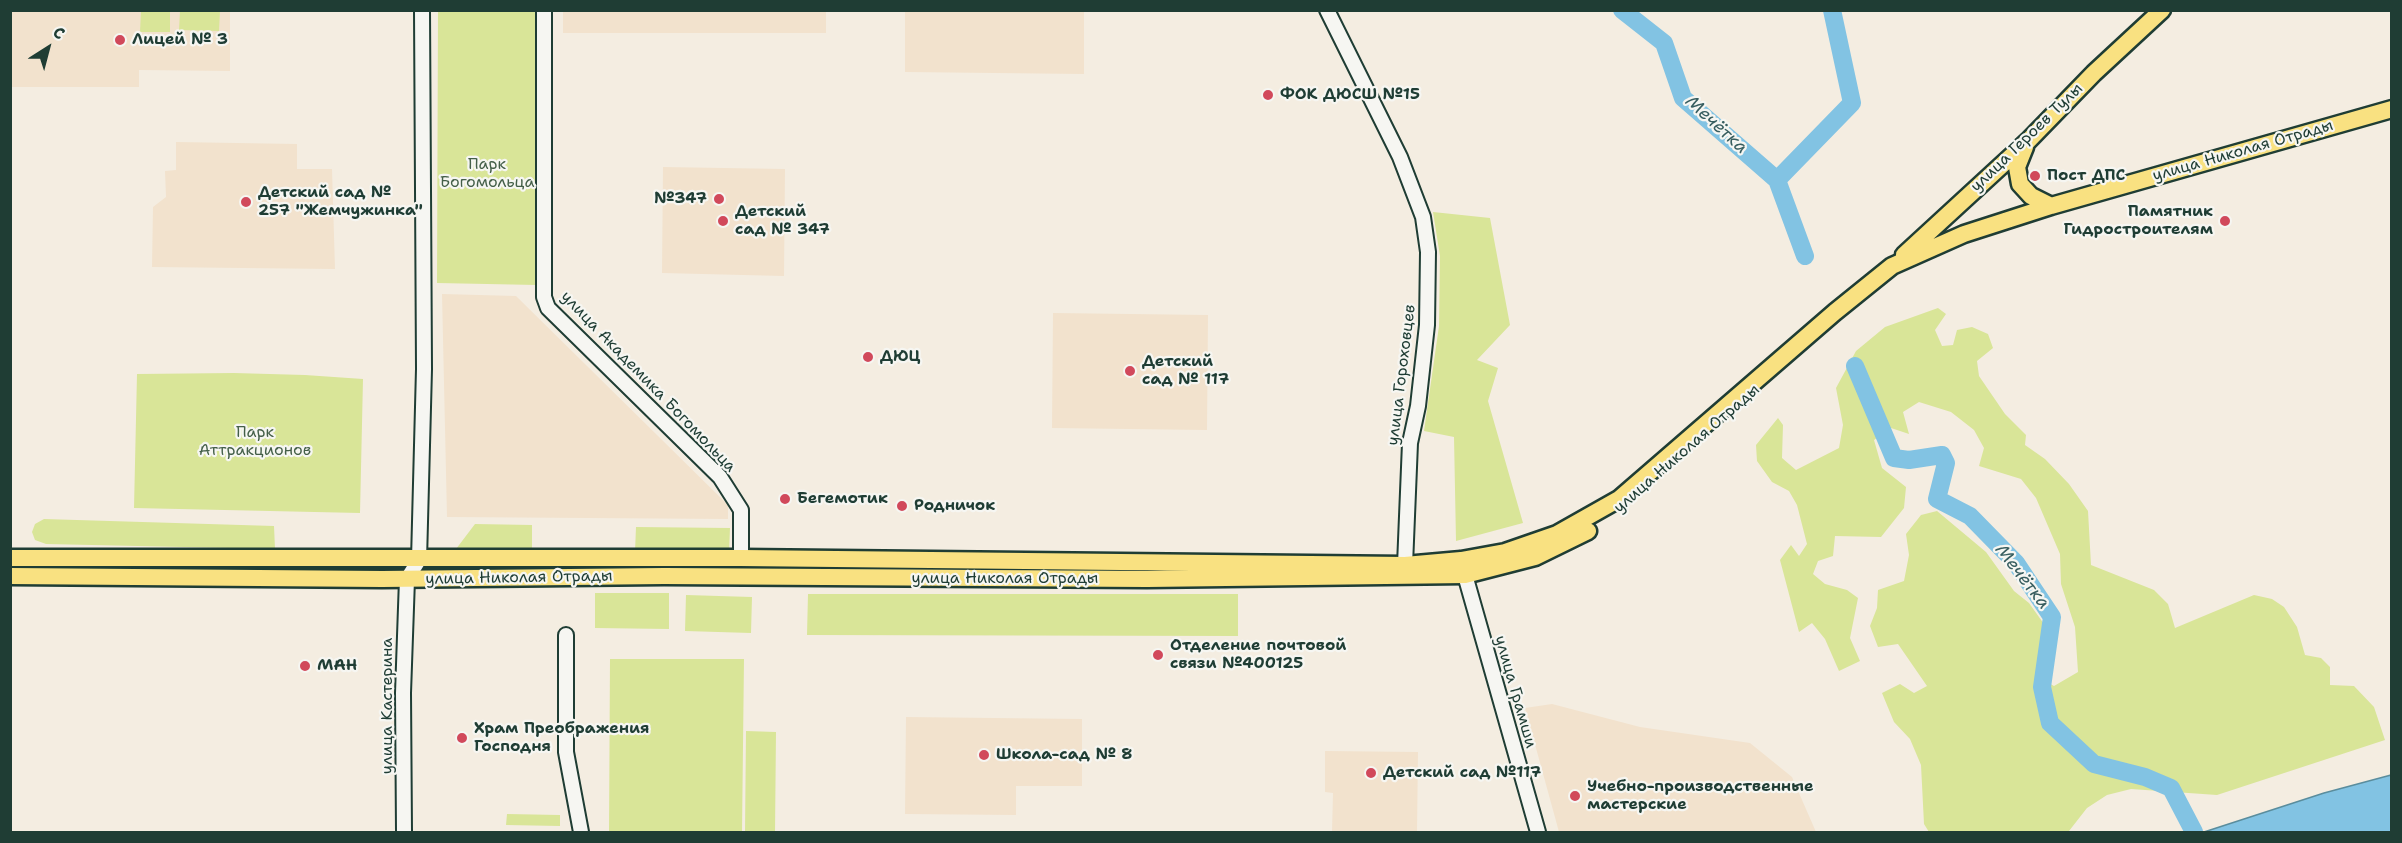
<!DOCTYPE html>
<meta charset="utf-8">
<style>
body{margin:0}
#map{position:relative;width:2402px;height:843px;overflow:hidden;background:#f4ede1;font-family:"Shantell Sans",sans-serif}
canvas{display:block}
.frame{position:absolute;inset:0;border:12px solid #1f3d34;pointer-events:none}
.north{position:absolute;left:18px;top:18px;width:60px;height:60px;-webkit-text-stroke:4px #f6f6f2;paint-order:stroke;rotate:36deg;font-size:16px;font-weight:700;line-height:24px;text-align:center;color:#1f3d34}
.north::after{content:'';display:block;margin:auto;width:21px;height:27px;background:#1f3d34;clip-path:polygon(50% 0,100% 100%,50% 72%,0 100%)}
</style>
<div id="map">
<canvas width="2402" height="843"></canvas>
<div class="frame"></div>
<div class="north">С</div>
</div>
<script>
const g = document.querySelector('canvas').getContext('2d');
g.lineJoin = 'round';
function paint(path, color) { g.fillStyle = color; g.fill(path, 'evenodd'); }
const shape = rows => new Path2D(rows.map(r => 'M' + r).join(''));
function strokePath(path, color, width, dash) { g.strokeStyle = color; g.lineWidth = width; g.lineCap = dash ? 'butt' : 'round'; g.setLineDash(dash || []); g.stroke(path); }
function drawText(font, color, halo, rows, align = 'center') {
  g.font = font + ' "Shantell Sans",sans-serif'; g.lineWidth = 4.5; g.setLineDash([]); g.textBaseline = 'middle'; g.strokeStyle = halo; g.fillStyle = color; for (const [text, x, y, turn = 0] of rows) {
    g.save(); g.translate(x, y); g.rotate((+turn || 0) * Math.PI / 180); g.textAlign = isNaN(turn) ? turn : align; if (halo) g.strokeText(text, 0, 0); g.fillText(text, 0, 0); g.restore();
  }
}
paint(shape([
 [11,11,230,11,230,71,139,70,139,87,11,87],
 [563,11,826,11,826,33,563,33],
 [905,11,1084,11,1084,74,905,72],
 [176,142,297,144,297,169,332,169,335,269,152,267,153,207,166,197,165,171,176,170],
 [663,167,785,169,784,276,662,273],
 [442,294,516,296,728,505,728,519,447,517],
 [1053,313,1208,315,1207,430,1052,428],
 [1552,704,1640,727,1750,743,1792,777,1816,832,1559,832,1525,708],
 [906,717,1082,719,1082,786,1016,786,1016,815,905,814],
 [1325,751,1418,752,1417,832,1332,832,1333,793,1325,792]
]), '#f2e2cd');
paint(shape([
 [141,11,170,11,170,32,140,32],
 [180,11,220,11,219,31,179,30],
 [438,11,536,11,537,285,437,283],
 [1433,212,1490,218,1510,325,1477,360,1498,368,1488,401,1523,523,1456,541,1454,437,1424,431,1439,326,1440,256],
 [1938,308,1946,314,1935,330,1942,346,1953,345,1957,330,1972,327,1988,334,1993,348,1977,361,1979,376,2005,414,2026,435,2025,445,2045,459,2069,484,2088,511,2091,565,2154,590,2168,604,2175,628,2254,595,2272,599,2284,607,2297,627,2305,655,2321,658,2330,667,2330,685,2354,686,2374,707,2385,740,2217,795,2131,789,2107,795,2087,808,2069,831,1929,832,1924,824,1921,765,1910,739,1894,722,1882,693,1900,684,1914,693,1927,686,1898,644,1878,647,1870,626,1877,608,1878,590,1904,581,1909,555,1906,534,1921,515,1937,511,1986,552,2014,591,2029,603,2044,624,2043,649,2036,676,2054,686,2078,672,2075,627,2061,584,2060,554,2036,498,2021,479,1979,466,1984,448,1974,430,1951,412,1919,402,1903,412,1909,434,1891,428,1874,440,1882,468,1906,487,1904,508,1881,537,1835,536,1833,556,1818,561,1813,574,1825,584,1847,590,1858,598,1850,638,1860,661,1839,671,1825,639,1812,623,1799,632,1780,560,1791,545,1799,556,1807,544,1797,505,1789,491,1772,482,1757,461,1756,445,1778,418,1783,425,1782,458,1796,470,1839,448,1843,425,1836,388,1856,351,1885,327],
 [234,373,305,375,363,379,360,513,134,508,137,374],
 [44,519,274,526,275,549,46,544,35,540,32,532,35,524],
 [475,524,532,525,532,553,453,553],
 [636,527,730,528,729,553,635,552],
 [595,593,669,593,669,629,595,628],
 [808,594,1238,594,1238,636,807,635],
 [686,595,752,597,751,633,685,631],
 [610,659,744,659,742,832,609,832],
 [746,731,776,732,775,832,745,832],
 [507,814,560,815,560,826,506,825]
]), '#d9e598');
const water = shape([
 [2391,775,2391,832,2204,832,2324,793,2391,775]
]);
paint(water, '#82c3e3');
strokePath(water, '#5a8d9d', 1.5);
strokePath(shape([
 [1622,10,1664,43,1683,98,1777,180,1805,256],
 [1777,180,1852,103,1832,10],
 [1855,366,1894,458,1909,460,1942,455,1946,463,1937,499,1970,516,2016,563,2052,617,2042,687,2050,723,2094,764,2145,777,2171,788,2194,832]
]), '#82c3e3', 18);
const minor = shape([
 [544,10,544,297,548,308,720,477,741,510,741,558],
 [1327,10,1400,157,1423,217,1428,252,1427,325,1418,406,1410,443,1405,565],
 [1463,568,1538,832],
 [566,635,566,752,581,832],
 [404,832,403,693,407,579,419,560,424,369,422,10]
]);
const major = shape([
 [2025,147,2017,167,2020,184,2031,196,2051,206],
 [1904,255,2028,141,2094,73,2162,10],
 [10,558,741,558,1405,565,1461,560,1505,552,1557,534,1619,499,1835,312,1892,266,1964,234,2051,206,2392,109],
 [10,576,382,579,664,576,1147,579,1465,575,1535,557,1588,531]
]);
strokePath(minor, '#1f3d34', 18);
strokePath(major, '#1f3d34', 21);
strokePath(minor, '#f6f6f2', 14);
strokePath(major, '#f9e181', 16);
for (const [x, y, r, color] of [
 [120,40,6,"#d1495b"],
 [1268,95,6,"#d1495b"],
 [2035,176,6,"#d1495b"],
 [719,199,6,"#d1495b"],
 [246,202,6,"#d1495b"],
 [723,221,6,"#d1495b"],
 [2225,221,6,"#d1495b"],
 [868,357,6,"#d1495b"],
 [1130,371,6,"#d1495b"],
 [785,499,6,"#d1495b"],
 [902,506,6,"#d1495b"],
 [1158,655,6,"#d1495b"],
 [305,666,6,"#d1495b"],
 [462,738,6,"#d1495b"],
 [984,755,6,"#d1495b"],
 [1371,773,6,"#d1495b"],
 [1575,796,6,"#d1495b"]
]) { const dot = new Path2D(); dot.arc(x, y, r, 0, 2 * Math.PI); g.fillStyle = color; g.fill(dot); strokePath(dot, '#f6f6f2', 2); }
drawText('bold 16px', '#1f3d34', '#f6f6f2', [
 ["Лицей № 3",132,40],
 ["ФОК ДЮСШ №15",1280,95],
 ["Пост ДПС",2047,176],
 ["Детский сад №",258,193],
 ["257 \"Жемчужинка\"",258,211],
 ["№347",707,199,"right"],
 ["Детский",735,212],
 ["сад № 347",735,230],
 ["Памятник",2213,212,"right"],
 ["Гидростроителям",2213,230,"right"],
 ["ДЮЦ",880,357],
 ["Детский",1142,362],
 ["сад № 117",1142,380],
 ["Бегемотик",797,499],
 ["Родничок",914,506],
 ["Отделение почтовой",1170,646],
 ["связи №400125",1170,664],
 ["МАН",317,666],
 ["Храм Преображения",474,729],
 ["Господня",474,747],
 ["Школа-сад № 8",996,755],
 ["Детский сад №117",1383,773],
 ["Учебно-производственные",1587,787],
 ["мастерские",1587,805]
], 'left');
drawText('16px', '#1f3d34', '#f6f6f2', [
 ["улица Героев Тулы",2027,138,-44],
 ["улица Николая Отрады",2243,151,-16],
 ["улица Гороховцев",1402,375,-83],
 ["улица Академика Богомольца",648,382,46],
 ["улица Николая Отрады",1687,449,-41],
 ["улица Николая Отрады",519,578,-1],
 ["улица Николая Отрады",1005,579],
 ["улица Грамши",1515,692,74],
 ["улица Кастерина",388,706,-90]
]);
drawText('16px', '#445f48', '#f6f6f2', [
 ["Парк",487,165],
 ["Богомольца",487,183],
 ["Парк",255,433],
 ["Аттракционов",255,451]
]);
drawText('italic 18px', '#385e60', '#f6f6f2', [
 ["Мечётка",1716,125,42],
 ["Мечётка",2022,577,52]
]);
</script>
